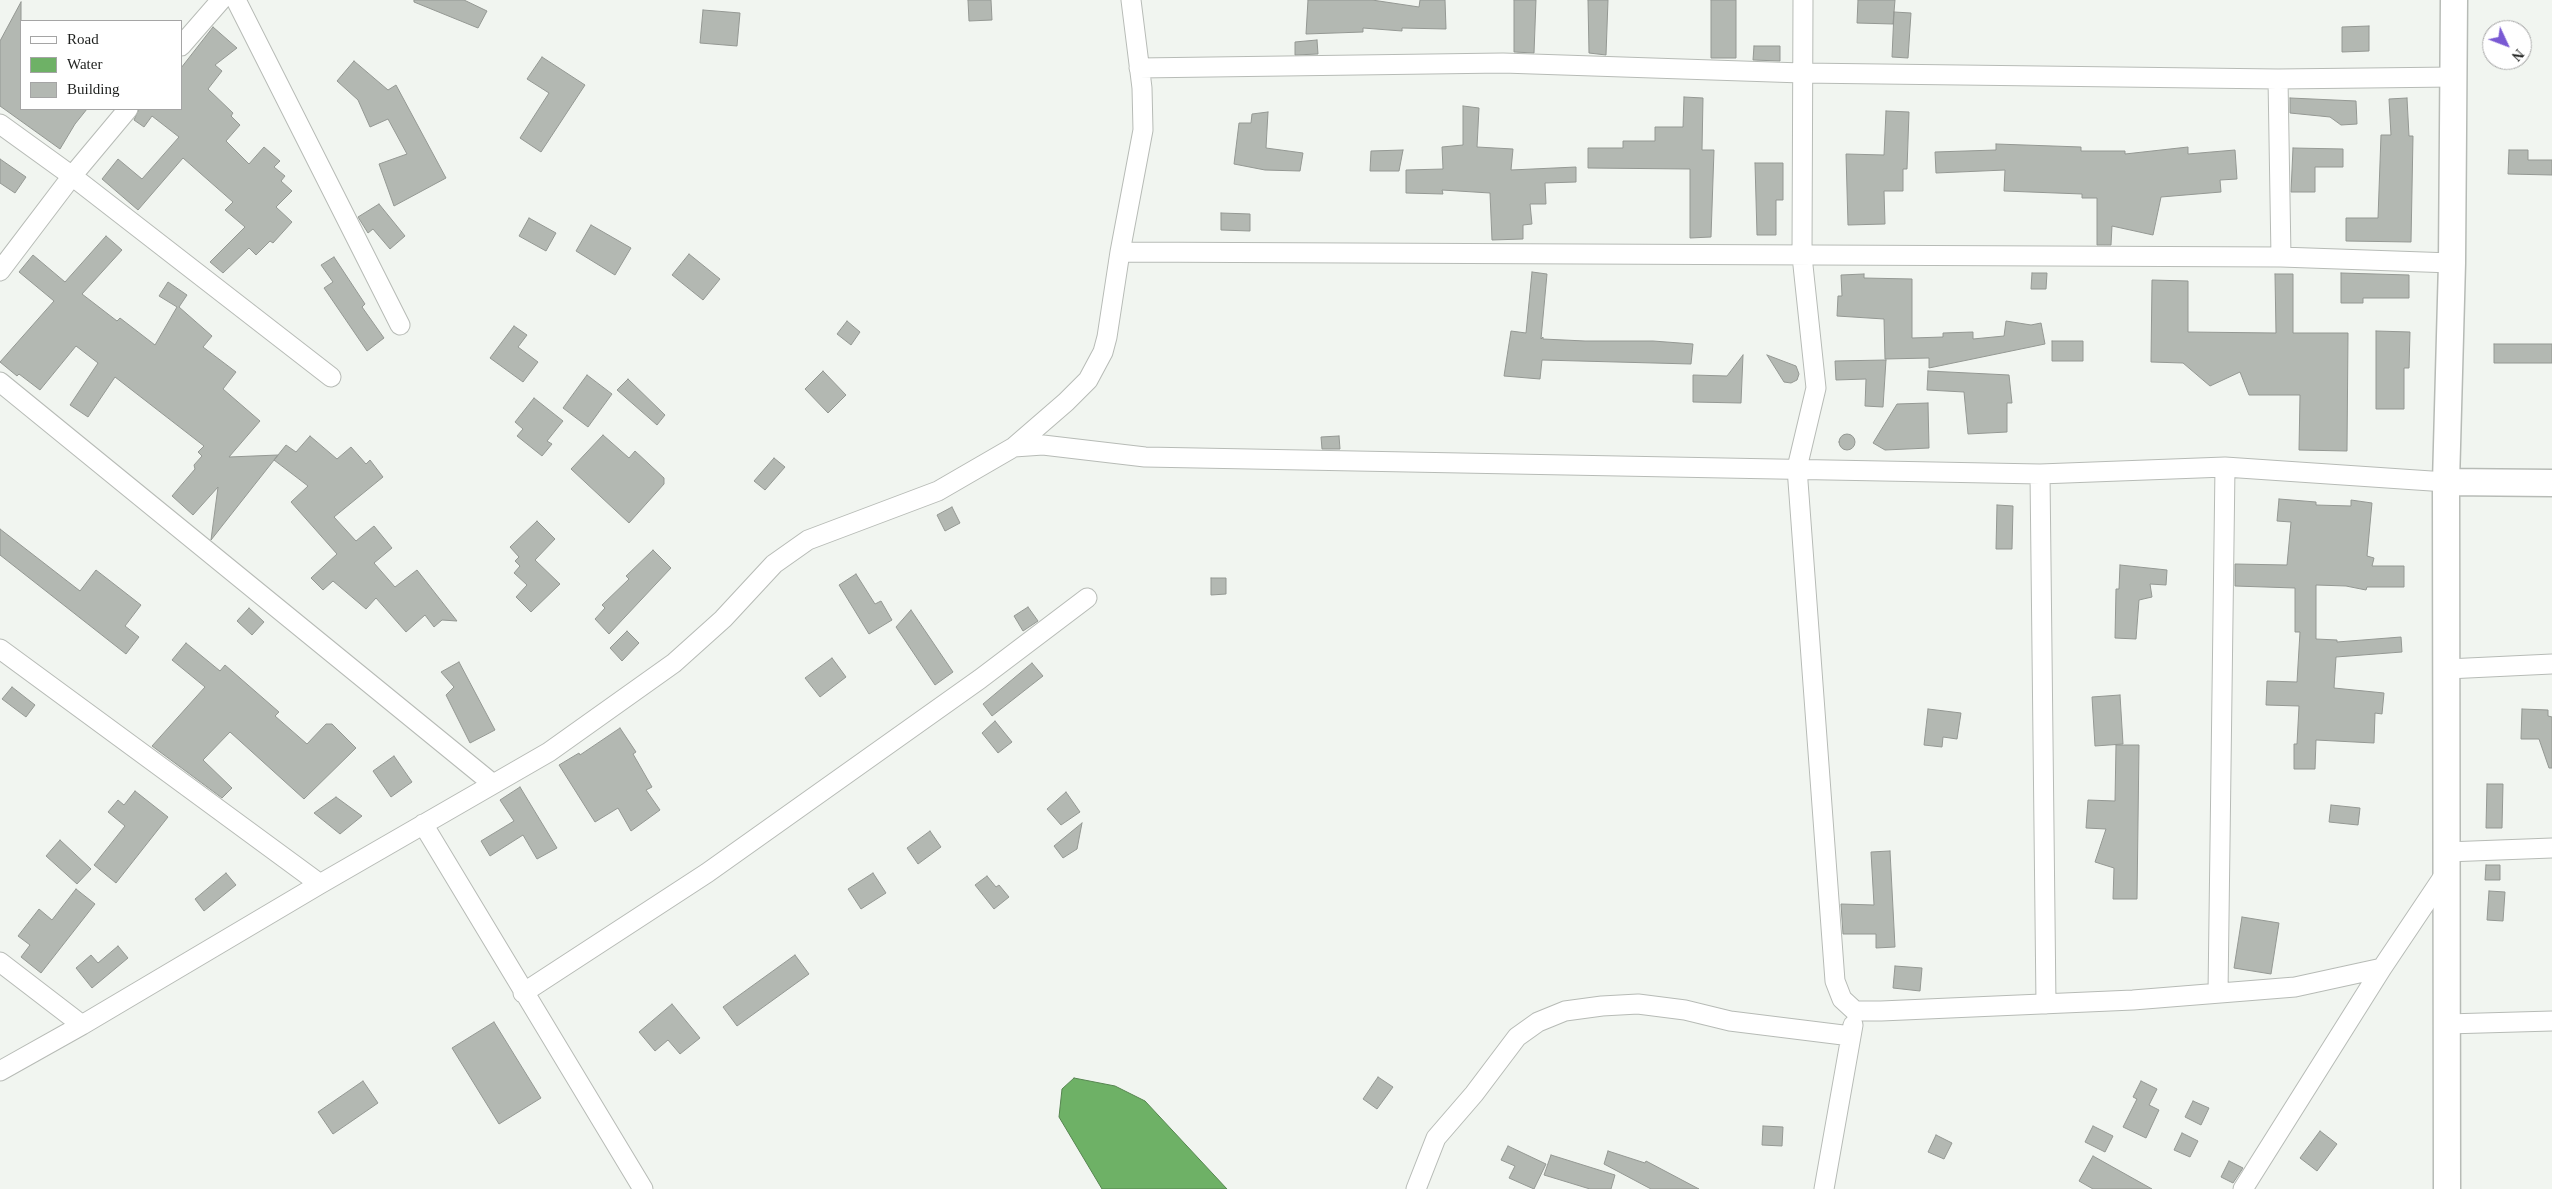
<!DOCTYPE html>
<style>
body{margin:0}
#map{position:relative;width:2552px;height:1189px;overflow:hidden;background:#f1f5f0;font-family:Georgia,serif}
canvas{display:block}
.legend{position:absolute;left:20px;top:20px;width:162px;height:90px;box-sizing:border-box;background:#fff;border:1px solid #a5a5a5;margin:0;padding:6px 9px;list-style:none;font-size:15px;color:#1d1f1d}
.legend li{display:flex;align-items:center;gap:10px;height:25px}
.legend b{width:25px;border:1px solid #a5a5a5}
.north{position:absolute;left:2482px;top:20px;width:50px;height:50px;box-sizing:border-box;background:#fff;border:1px solid #a5a5a5;border-radius:50%;rotate:133deg;font-size:14px;font-weight:700;line-height:20px;text-align:center;color:#1d1f1d}
.north::after{content:'';display:block;margin:auto;width:18px;height:22px;background:#7959d3;clip-path:polygon(50% 0,100% 100%,50% 72%,0 100%)}
</style>
<div id="map">
<canvas width="2552" height="1189"></canvas>
<ul class="legend">
<li><b style="height:6px;background:#fff"></b>Road</li>
<li><b style="height:14px;background:#6eb166"></b>Water</li>
<li><b style="height:14px;background:#b3b8b2"></b>Building</li>
</ul>
<div class="north">N</div>
</div>
<script>
const g = document.querySelector('canvas').getContext('2d');
g.lineJoin = 'round';
function paint(path, color) { g.fillStyle = color; g.fill(path, 'evenodd'); }
const shape = rows => new Path2D(rows.map(r => 'M' + r).join(''));
function strokePath(path, color, width, dash) { g.strokeStyle = color; g.lineWidth = width; g.lineCap = dash ? 'butt' : 'round'; g.setLineDash(dash || []); g.stroke(path); }
const water = shape([
 [1074,1078,1115,1086,1145,1101,1227,1189,1102,1189,1059,1117,1062,1089,1074,1078]
]);
paint(water, '#6eb166');
strokePath(water, '#568550', 1);
const building = shape([
 [414,0,464,0,487,11,478,28,414,2,414,0],
 [968,0,991,0,992,20,969,21,968,0],
 [1308,0,1372,0,1419,7,1420,0,1445,0,1446,29,1402,28,1402,31,1363,28,1363,32,1306,34,1308,0],
 [1514,0,1536,0,1534,53,1514,52,1514,0],
 [1588,0,1608,0,1606,55,1589,53,1588,0],
 [1711,0,1736,0,1736,58,1711,58,1711,0],
 [1858,0,1895,0,1893,24,1857,23,1858,0],
 [21,2,21,109,87,109,75,124,60,149,0,106,0,41,21,2],
 [703,10,740,13,737,46,700,43,703,10],
 [1894,12,1911,13,1908,58,1892,57,1894,12],
 [2369,26,2369,51,2342,52,2342,27,2369,26],
 [213,27,237,48,215,65,222,71,208,89,233,113,231,116,240,125,226,141,249,164,264,147,280,161,274,167,285,176,281,181,292,191,276,207,292,222,273,243,270,241,256,255,249,248,223,273,210,262,245,227,225,210,233,202,183,158,138,210,102,179,118,159,142,179,179,137,152,116,144,127,134,120,139,109,181,109,181,68,213,27],
 [1317,40,1318,54,1295,55,1295,42,1317,40],
 [1754,46,1780,46,1780,61,1753,60,1754,46],
 [542,57,585,85,541,152,520,138,549,93,527,79,542,57],
 [354,61,388,90,396,85,446,178,394,206,379,164,407,154,388,119,370,127,358,100,337,81,354,61],
 [1684,97,1703,98,1702,150,1714,150,1711,237,1690,238,1690,169,1588,168,1588,148,1623,148,1623,141,1655,141,1655,127,1683,127,1684,97],
 [2290,98,2356,101,2357,124,2341,125,2330,117,2290,113,2290,98],
 [2407,98,2409,136,2413,136,2411,242,2346,241,2346,218,2378,218,2381,135,2391,135,2389,99,2407,98],
 [1463,106,1479,108,1477,147,1513,149,1511,170,1576,167,1576,182,1545,183,1546,204,1530,204,1532,224,1523,225,1523,239,1492,240,1490,193,1442,190,1443,194,1406,193,1406,170,1443,169,1442,147,1463,145,1463,106],
 [1886,111,1909,112,1907,169,1903,169,1903,191,1884,191,1885,224,1848,225,1846,154,1884,155,1886,111],
 [1268,112,1266,148,1303,153,1300,171,1265,170,1234,164,1239,123,1251,123,1252,114,1268,112],
 [1996,144,2081,147,2081,151,2125,151,2125,154,2188,147,2188,154,2235,150,2237,179,2220,180,2221,192,2161,197,2153,235,2112,226,2111,245,2097,245,2097,198,2082,198,2082,194,2004,191,2005,170,1936,173,1935,152,1996,150,1996,144],
 [2293,148,2343,149,2343,167,2315,167,2315,192,2291,192,2293,148],
 [1403,150,1399,171,1370,171,1371,151,1403,150],
 [2509,150,2528,150,2528,160,2552,160,2552,175,2508,174,2509,150],
 [0,159,26,177,15,193,0,183,0,159],
 [1755,163,1783,163,1783,200,1776,200,1776,235,1757,235,1755,163],
 [379,204,405,236,390,249,373,229,368,233,358,217,379,204],
 [1221,213,1250,214,1250,231,1221,230,1221,213],
 [529,218,556,233,546,251,519,236,529,218],
 [591,225,631,248,615,275,576,251,591,225],
 [106,236,122,250,82,294,117,321,120,318,155,345,177,307,159,296,168,282,187,295,179,307,212,336,203,347,236,372,223,389,260,421,229,457,278,455,211,540,218,487,193,515,172,496,195,469,194,465,202,456,198,452,204,446,115,377,88,417,70,405,98,363,76,346,40,390,19,374,17,376,0,362,54,301,19,272,33,255,65,282,106,236],
 [689,254,720,279,703,300,672,275,689,254],
 [334,257,365,304,362,307,384,338,367,351,324,288,333,282,321,265,334,257],
 [1532,272,1547,274,1541,339,1543,337,1543,339,1585,341,1653,341,1693,344,1691,364,1542,360,1540,379,1504,376,1511,331,1526,333,1532,272],
 [2032,273,2047,273,2046,289,2031,289,2032,273],
 [2341,273,2409,275,2409,298,2363,298,2363,303,2341,303,2341,273],
 [1864,274,1864,278,1912,279,1912,338,1943,337,1943,333,1973,332,1973,339,2004,336,2006,321,2031,325,2041,323,2045,344,1929,368,1929,358,1885,359,1884,319,1837,316,1838,296,1842,296,1841,275,1864,274],
 [2275,274,2293,274,2293,333,2348,333,2347,451,2299,450,2300,395,2249,395,2240,372,2210,386,2183,363,2151,362,2152,280,2188,281,2188,332,2276,333,2275,274],
 [847,321,860,332,851,345,837,334,847,321],
 [514,326,527,335,518,347,538,362,523,382,490,358,514,326],
 [2376,331,2410,332,2409,368,2404,368,2404,409,2376,409,2376,331],
 [2052,341,2083,341,2083,361,2052,361,2052,341],
 [2494,344,2552,344,2552,363,2494,363,2494,344],
 [1743,355,1741,403,1693,402,1693,375,1727,376,1743,355],
 [1767,355,1796,366,1799,374,1797,380,1791,383,1784,382,1767,355],
 [1886,360,1883,407,1865,406,1866,379,1836,380,1835,361,1886,360],
 [823,371,846,395,828,413,805,389,823,371],
 [1928,371,2009,375,2012,403,2007,403,2007,432,1968,434,1964,392,1927,390,1928,371],
 [587,375,612,394,588,427,563,408,587,375],
 [628,379,665,415,657,425,617,390,628,379],
 [534,398,563,421,547,441,552,444,542,456,517,436,523,429,515,422,534,398],
 [1928,403,1929,448,1885,450,1873,443,1897,404,1928,403],
 '1839 442a8 8 0 1 1 16 0a8 8 0 1 1-16 0Z',
 [603,435,629,458,635,451,664,478,664,484,629,523,571,469,603,435],
 [310,436,337,459,351,447,366,464,370,460,383,477,334,517,356,541,374,526,392,548,374,563,395,587,417,570,457,621,442,620,434,627,425,615,406,632,376,598,366,609,333,581,323,590,311,578,337,554,291,502,308,486,274,460,286,445,296,452,310,436],
 [1339,436,1340,449,1322,449,1321,437,1339,436],
 [774,458,785,467,765,490,754,481,774,458],
 [2279,499,2316,502,2316,505,2351,506,2351,500,2372,503,2367,556,2374,558,2372,566,2404,566,2404,587,2367,587,2366,590,2346,586,2316,585,2316,639,2337,640,2337,642,2401,637,2402,652,2336,657,2334,688,2384,693,2382,714,2375,713,2374,743,2316,740,2315,769,2294,769,2294,744,2297,744,2299,706,2266,705,2267,681,2297,682,2300,632,2295,632,2295,588,2235,586,2235,564,2287,565,2291,522,2277,521,2279,499],
 [1997,505,2013,506,2012,549,1996,549,1997,505],
 [952,507,960,523,945,531,937,515,952,507],
 [537,521,555,539,535,560,560,584,531,612,516,597,527,585,514,573,520,566,515,561,519,557,510,547,537,521],
 [0,529,80,591,96,570,141,605,125,626,139,637,126,654,0,555,0,529],
 [653,550,671,568,609,634,595,619,605,608,602,605,629,579,626,576,653,550],
 [2120,565,2167,570,2166,585,2150,584,2152,597,2139,600,2136,639,2115,638,2116,589,2119,589,2120,565],
 [856,574,875,604,881,601,892,620,869,634,839,585,856,574],
 [1211,578,1226,578,1226,594,1211,595,1211,578],
 [1028,607,1038,621,1023,631,1014,616,1028,607],
 [249,608,264,622,252,635,237,621,249,608],
 [911,610,953,672,935,685,896,627,911,610],
 [627,631,639,643,622,661,610,648,627,631],
 [186,643,220,671,225,665,279,712,275,716,307,744,326,724,332,724,356,748,304,799,230,732,203,760,232,788,222,798,152,746,205,687,172,660,186,643],
 [832,658,846,677,820,697,805,678,832,658],
 [459,662,495,730,470,743,446,695,454,687,441,672,459,662],
 [1032,663,1043,676,992,716,983,704,1032,663],
 [12,687,35,705,26,717,2,699,12,687],
 [2120,695,2123,744,2095,746,2092,697,2120,695],
 [1928,709,1961,713,1957,739,1943,737,1942,747,1924,745,1928,709],
 [2522,709,2548,710,2548,716,2552,717,2552,768,2549,768,2539,739,2521,739,2522,709],
 [995,721,1012,742,998,753,982,733,995,721],
 [620,728,636,752,633,754,652,787,646,790,660,810,631,831,618,808,595,822,559,765,579,753,580,755,620,728],
 [2116,745,2139,745,2137,899,2113,899,2114,868,2095,862,2106,829,2086,828,2088,800,2115,801,2116,745],
 [394,756,412,782,391,797,373,771,394,756],
 [2487,784,2503,784,2502,828,2486,828,2487,784],
 [520,787,557,848,537,859,523,835,490,856,481,841,514,821,500,800,520,787],
 [135,791,168,817,116,883,94,865,125,826,108,812,118,800,124,805,135,791],
 [1066,792,1080,812,1061,825,1047,809,1066,792],
 [336,797,362,816,340,834,314,813,336,797],
 [2331,805,2360,808,2358,825,2329,822,2331,805],
 [1082,823,1077,849,1063,858,1054,846,1082,823],
 [930,831,941,847,918,864,907,848,930,831],
 [60,840,91,869,77,884,46,856,60,840],
 [1890,851,1895,947,1876,948,1876,934,1843,934,1841,904,1874,905,1871,852,1890,851],
 [2486,865,2500,865,2500,880,2485,880,2486,865],
 [226,873,236,885,204,911,195,899,226,873],
 [873,873,886,893,861,909,848,889,873,873],
 [987,876,996,887,999,885,1009,897,994,909,975,885,987,876],
 [76,889,95,904,41,973,21,957,30,945,18,936,39,909,52,920,76,889],
 [2489,891,2505,892,2503,921,2487,920,2489,891],
 [2242,917,2279,923,2271,974,2234,968,2242,917],
 [118,946,128,958,92,988,76,968,91,955,98,963,118,946],
 [795,955,809,974,737,1026,723,1007,795,955],
 [1895,966,1922,968,1920,991,1893,988,1895,966],
 [672,1004,700,1038,680,1054,668,1040,655,1051,639,1032,672,1004],
 [494,1022,541,1098,499,1124,452,1048,494,1022],
 [1378,1077,1393,1087,1377,1109,1363,1099,1378,1077],
 [363,1081,378,1103,333,1134,318,1112,363,1081],
 [2141,1081,2157,1089,2149,1105,2159,1110,2146,1138,2123,1127,2137,1099,2133,1097,2141,1081],
 [2193,1101,2209,1108,2201,1125,2185,1117,2193,1101],
 [1763,1126,1783,1127,1782,1146,1762,1145,1763,1126],
 [2093,1126,2113,1136,2105,1152,2085,1142,2093,1126],
 [2320,1131,2337,1144,2317,1171,2300,1158,2320,1131],
 [2182,1133,2198,1141,2190,1157,2174,1150,2182,1133],
 [1936,1135,1952,1143,1944,1159,1928,1152,1936,1135],
 [1508,1146,1546,1164,1534,1189,1509,1178,1515,1166,1501,1160,1508,1146],
 [1608,1151,1645,1163,1646,1161,1699,1189,1651,1189,1604,1164,1608,1151],
 [1551,1155,1615,1175,1611,1189,1590,1189,1544,1175,1551,1155],
 [2093,1156,2152,1189,2093,1189,2079,1181,2093,1156],
 [2229,1161,2243,1168,2233,1183,2221,1177,2229,1161]
]);
paint(building, '#b3b8b2');
strokePath(building, '#949893', 1);
const street = shape([
 [236,0,400,325],
 [1803,0,1802,256,1816,388,1797,468,1835,981,1842,999,1855,1011,1881,1011,2133,1000,2295,987,2382,968,2447,871],
 [181,46,221,0],
 [1139,68,1503,63,1802,73,2278,79,2454,77],
 [2278,79,2281,257],
 [0,124,72,176,331,377],
 [1120,252,2281,257,2452,263],
 [0,271,72,176,128,109],
 [0,382,493,784],
 [1014,447,1066,402,1088,380,1103,352,1107,337,1120,252,1143,130,1142,88,1131,0],
 [2040,474,2046,1004],
 [0,649,320,884],
 [2447,669,2552,664],
 [423,824,643,1189],
 [2446,852,2552,848],
 [0,962,82,1025],
 [523,993,707,873,980,679,1087,598],
 [2218,993,2225,467],
 [2447,1024,2552,1021],
 [0,1071,82,1025,320,884,549,752,674,663,723,619,774,564,808,540,938,491,1014,447,1043,445,1145,457,2040,474,2225,467,2446,482],
 [1416,1189,1436,1138,1474,1094,1517,1037,1538,1022,1565,1011,1602,1006,1638,1004,1685,1010,1730,1021,1851,1036],
 [1824,1189,1853,1025],
 [2243,1189,2382,968]
]);
const secondary = shape([
 [2446,482,2552,483],
 [2447,1189,2446,482,2452,263,2454,0]
]);
strokePath(street, '#b7bbb6', 21);
strokePath(secondary, '#b7bbb6', 29);
strokePath(street, '#fff', 19);
strokePath(secondary, '#fff', 26);
</script>
